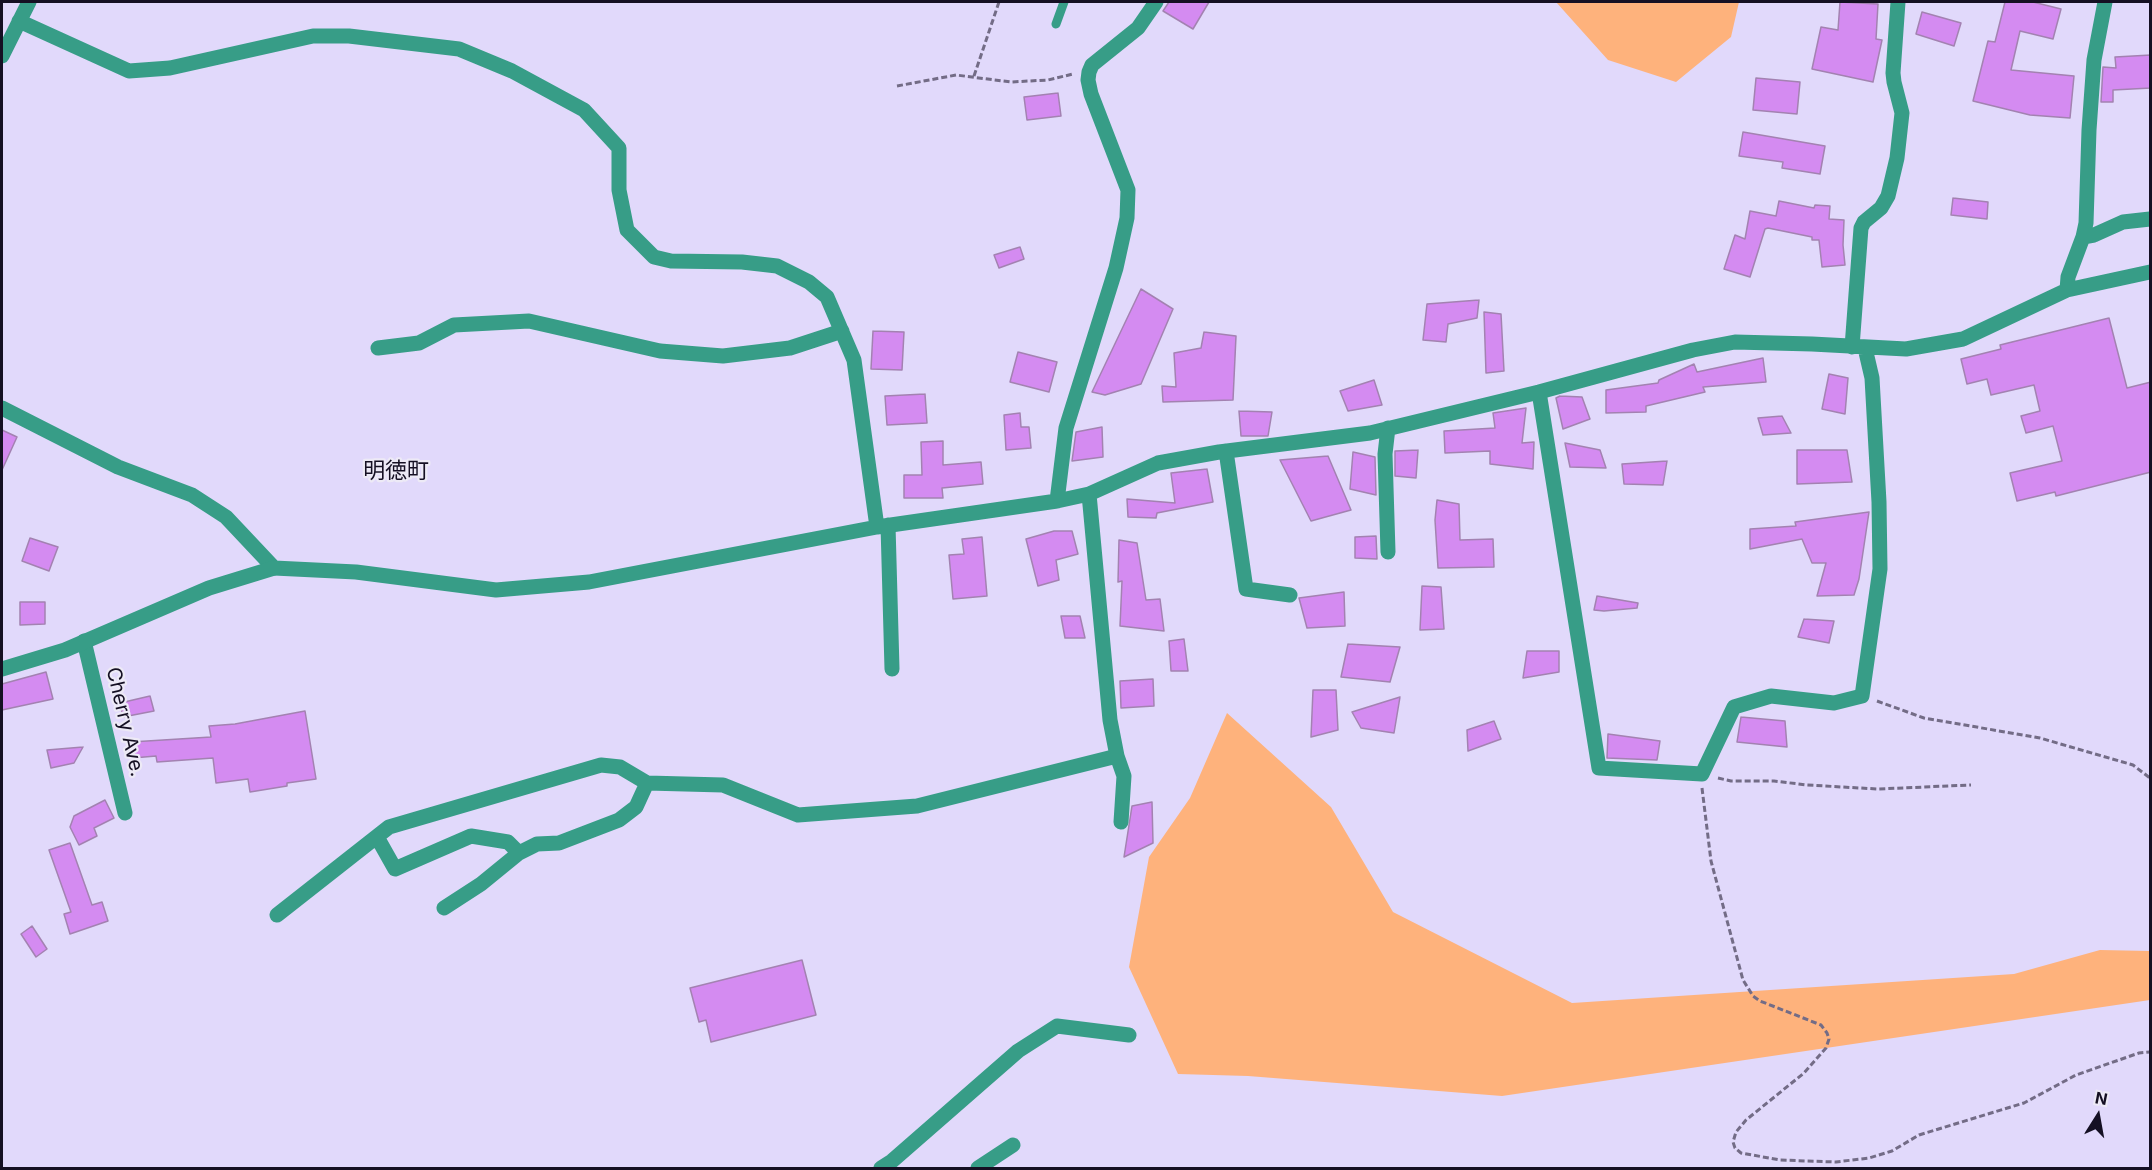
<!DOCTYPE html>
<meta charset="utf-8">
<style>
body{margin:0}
#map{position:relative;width:2152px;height:1170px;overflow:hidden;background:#e1d9fb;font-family:Inter,sans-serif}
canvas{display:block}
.frame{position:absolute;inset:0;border:3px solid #151023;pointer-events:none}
.north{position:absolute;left:2068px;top:1086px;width:60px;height:60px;-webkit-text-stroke:4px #edeaf6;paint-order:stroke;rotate:11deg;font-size:16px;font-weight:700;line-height:24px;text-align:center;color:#151023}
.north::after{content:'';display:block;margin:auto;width:21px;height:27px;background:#151023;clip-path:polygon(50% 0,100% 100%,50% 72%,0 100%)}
</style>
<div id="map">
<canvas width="2152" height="1170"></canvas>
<div class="frame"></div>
<div class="north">N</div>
</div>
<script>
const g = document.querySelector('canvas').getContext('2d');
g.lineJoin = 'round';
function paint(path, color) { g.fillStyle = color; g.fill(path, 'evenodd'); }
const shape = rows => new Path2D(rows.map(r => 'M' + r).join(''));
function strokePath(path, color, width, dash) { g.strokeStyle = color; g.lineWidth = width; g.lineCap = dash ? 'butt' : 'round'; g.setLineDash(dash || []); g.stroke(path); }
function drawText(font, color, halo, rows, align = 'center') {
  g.font = font + ' Inter,"Noto Sans JP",sans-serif'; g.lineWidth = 4.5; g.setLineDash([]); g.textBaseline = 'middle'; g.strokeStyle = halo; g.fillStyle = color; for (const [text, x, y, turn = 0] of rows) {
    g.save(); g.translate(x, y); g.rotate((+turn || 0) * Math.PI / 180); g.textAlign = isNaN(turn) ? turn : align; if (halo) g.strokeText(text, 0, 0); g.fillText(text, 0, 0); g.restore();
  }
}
paint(shape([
 [1556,2,1739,2,1731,37,1676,82,1608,60],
 [1227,713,1331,807,1393,912,1572,1003,2014,974,2100,950,2150,951,2150,1000,1502,1096,1248,1076,1178,1074,1129,967,1149,857,1190,798]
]), '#feb27c');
const building = shape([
 [1169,2,1209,2,1193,29,1163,11,1169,2],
 [1840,2,1878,4,1876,39,1882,40,1873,82,1812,69,1821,27,1838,30,1840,2],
 [2005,2,2033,2,2061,9,2053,39,2020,31,2011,70,2074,76,2070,118,2030,115,1973,101,1988,41,1995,42,2005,2],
 [1922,12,1961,23,1954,46,1916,34,1922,12],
 [2151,55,2151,88,2113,90,2113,102,2101,102,2103,67,2116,68,2115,57,2151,55],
 [1756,78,1800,82,1797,114,1753,110,1756,78],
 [1058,93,1061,116,1027,120,1024,97,1058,93],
 [1743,132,1825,146,1820,174,1782,168,1783,162,1739,156,1743,132],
 [1953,198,1988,202,1987,219,1951,215,1953,198],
 [1779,201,1814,208,1815,205,1830,206,1829,219,1844,220,1843,245,1845,265,1822,267,1819,240,1812,240,1812,237,1768,228,1765,229,1750,277,1724,269,1735,235,1745,239,1750,211,1776,216,1779,201],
 [1020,247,1024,259,999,268,994,255,1020,247],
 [1141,289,1173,309,1141,384,1105,395,1092,392,1141,289],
 [1479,300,1477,318,1448,324,1446,342,1423,340,1427,304,1479,300],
 [1484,312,1501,314,1504,371,1486,373,1484,312],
 [2109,318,2127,388,2151,382,2151,472,2056,496,2055,492,2017,501,2010,473,2062,461,2053,426,2026,433,2021,416,2040,411,2034,385,1991,395,1987,379,1967,384,1961,359,2001,349,2000,345,2109,318],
 [873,331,904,332,902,370,871,369,873,331],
 [1204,332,1236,336,1233,400,1163,402,1162,386,1176,387,1174,353,1201,348,1204,332],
 [1018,352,1057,362,1049,392,1010,382,1018,352],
 [1763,358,1766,382,1703,387,1705,392,1646,406,1646,412,1606,413,1606,390,1658,383,1659,380,1694,364,1697,372,1763,358],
 [1829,374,1848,378,1845,414,1822,409,1829,374],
 [1374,380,1382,405,1348,411,1340,391,1374,380],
 [925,394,927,423,887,425,885,396,925,394],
 [1560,396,1582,397,1590,419,1563,429,1556,398,1560,396],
 [1526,408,1522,443,1534,442,1533,469,1490,464,1490,451,1445,453,1444,431,1495,428,1493,413,1526,408],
 [1239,411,1272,412,1268,436,1241,436,1239,411],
 [1020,413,1021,427,1029,427,1031,448,1006,450,1004,415,1020,413],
 [1782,416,1791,433,1763,435,1758,418,1782,416],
 [1102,427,1103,457,1072,461,1076,432,1102,427],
 [2,430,17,437,2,470,2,430],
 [943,441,943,465,981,462,983,484,942,488,943,498,904,498,904,475,922,475,921,442,943,441],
 [1565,443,1600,450,1606,468,1570,467,1565,443],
 [1418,450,1416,478,1395,476,1395,451,1418,450],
 [1797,450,1847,450,1852,482,1797,484,1797,450],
 [1353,452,1375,457,1376,495,1350,489,1353,452],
 [1328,456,1351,510,1311,521,1280,460,1328,456],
 [1667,461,1663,485,1624,484,1622,464,1667,461],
 [1207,469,1213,502,1157,513,1156,518,1128,517,1127,499,1175,503,1171,473,1207,469],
 [1437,500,1459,504,1460,540,1493,539,1494,567,1438,568,1435,520,1437,500],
 [1869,512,1859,579,1854,595,1817,596,1826,563,1812,563,1802,539,1750,549,1750,529,1796,526,1795,522,1869,512],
 [1054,531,1072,531,1078,554,1056,560,1059,580,1038,586,1026,539,1054,531],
 [1376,536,1377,559,1355,558,1355,537,1376,536],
 [982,537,987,596,953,599,949,555,964,554,962,539,982,537],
 [30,538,58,547,49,571,22,561,30,538],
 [1119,540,1137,543,1146,600,1160,599,1164,631,1120,626,1122,581,1118,582,1119,540],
 [1422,586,1441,587,1444,629,1420,630,1422,586],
 [1344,592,1345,626,1307,628,1299,598,1344,592],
 [1597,596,1638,603,1637,608,1604,611,1594,610,1597,596],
 [20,602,45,602,45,624,20,625,20,602],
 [1061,616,1080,616,1085,638,1065,638,1061,616],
 [1804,619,1834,621,1829,643,1798,637,1804,619],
 [1184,639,1188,671,1171,671,1169,641,1184,639],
 [1348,644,1400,647,1390,682,1341,677,1348,644],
 [1527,651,1559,651,1559,672,1523,678,1527,651],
 [46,672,53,699,2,710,2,684,46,672],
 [1153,679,1154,706,1121,708,1120,681,1153,679],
 [1313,690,1336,690,1338,730,1311,737,1313,690],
 [150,696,154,711,123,717,120,703,150,696],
 [1400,697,1394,733,1361,728,1352,712,1400,697],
 [305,711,316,779,287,783,287,786,250,792,248,779,216,783,213,758,157,762,156,756,133,758,131,742,211,737,209,726,235,724,305,711],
 [1741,717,1785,721,1787,747,1737,742,1741,717],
 [1494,721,1501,739,1468,751,1467,730,1494,721],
 [1608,734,1660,741,1657,760,1607,758,1608,734],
 [83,747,74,763,51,768,47,750,83,747],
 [105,800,114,818,94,828,97,836,79,845,70,827,74,816,105,800],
 [1152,802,1153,843,1124,857,1132,806,1152,802],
 [70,843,92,905,102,902,108,921,70,934,64,914,71,912,49,850,70,843],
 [32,926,47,949,36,957,21,934,32,926],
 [802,960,816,1015,711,1042,706,1020,699,1022,690,988,802,960]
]);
paint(building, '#d48bf1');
strokePath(building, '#a382b1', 1.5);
strokePath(shape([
 [974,76,999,2],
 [897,86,956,75,1011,82,1048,80,1073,74],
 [1877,701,1924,718,2040,738,2133,765,2150,778],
 [1718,778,1731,781,1774,781,1807,785,1878,789,1971,785],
 [1702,788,1711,861,1743,980,1753,996,1760,1001,1821,1025,1827,1033,1829,1039,1826,1048,1804,1073,1746,1120,1736,1132,1733,1142,1735,1148,1741,1153,1780,1160,1836,1162,1869,1158,1892,1151,1919,1135,2024,1103,2076,1075,2139,1053,2150,1052]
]), '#736c86', 3, [6, 3]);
strokePath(shape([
 [1056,24,1064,2]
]), '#379d87', 9);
strokePath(shape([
 [19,21,129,71,170,68,313,36,349,36,459,49,512,71,584,110,619,148,619,190,627,230,654,257,671,261,742,262,777,266,809,282,827,297,854,360,877,527],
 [2,56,29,2],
 [2083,237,2094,235,2123,222,2150,219],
 [2067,290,2068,277,2083,237,2086,223,2089,130,2094,60,2105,2],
 [1852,347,1861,228,1864,222,1881,208,1888,196,1897,158,1902,113,1894,82,1893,73,1898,2],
 [378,348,419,343,454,325,529,321,660,351,723,356,790,348,842,331],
 [1539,392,1599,768,1702,774,1734,707,1771,696,1834,703,1862,696,1880,569,1879,502,1872,378,1865,348],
 [2,408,118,467,192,495,226,517,274,568,356,572,496,590,589,582,877,527,1057,501,1089,494,1158,463,1219,452,1370,433,1539,392,1693,350,1735,342,1812,344,1906,349,1963,339,2067,290,2150,272],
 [1226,451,1246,589,1290,595],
 [1057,501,1066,428,1116,268,1127,218,1128,190,1091,94,1088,80,1089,72,1092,65,1138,28,1156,2],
 [888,525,892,669],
 [1388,552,1385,454,1388,428],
 [84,641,125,813],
 [1117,756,1124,776,1121,822],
 [377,837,395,869,471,836,508,842,519,853,537,844,559,843,619,820,636,807,647,783],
 [444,908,481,884,519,853],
 [277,915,389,827,601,765,620,767,647,783,723,785,798,815,917,806,1117,756,1110,720,1089,494],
 [881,1168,892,1161,1018,1051,1057,1026,1129,1035],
 [978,1168,1013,1145]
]), '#379d87', 15);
strokePath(shape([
 [2,669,65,650,209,588,274,568]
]), '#379d87', 15);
drawText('20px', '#151023', '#edeaf6', [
 ["Cherry Ave.",125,722,77]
]);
drawText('22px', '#151023', '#edeaf6', [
 ["明徳町",396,471]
]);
</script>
